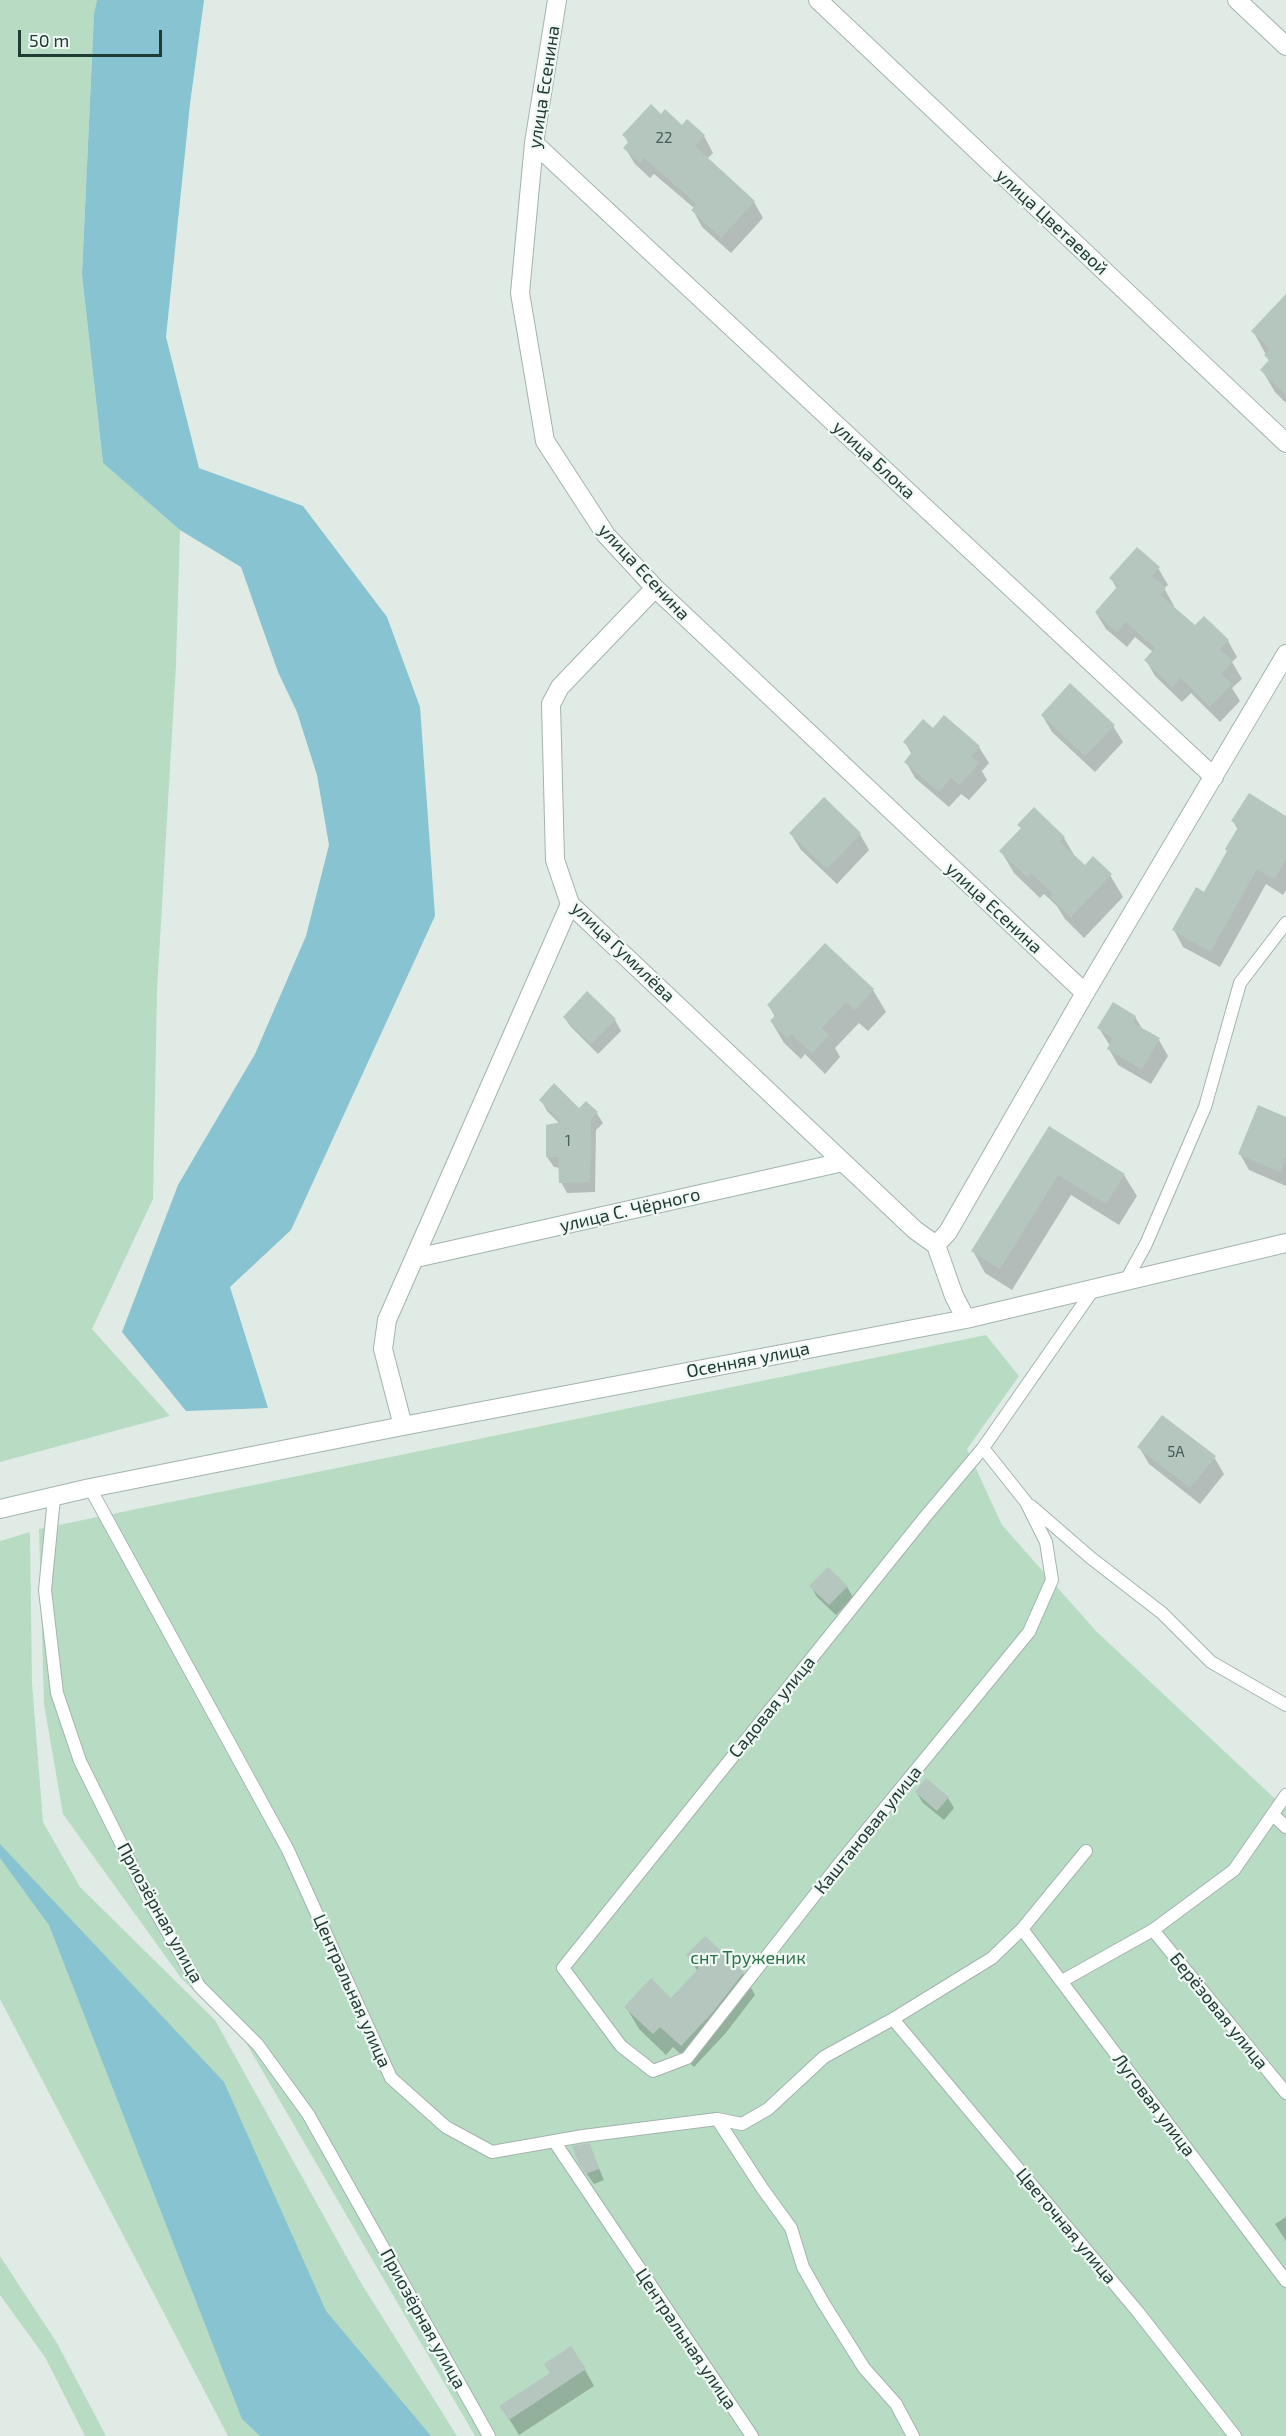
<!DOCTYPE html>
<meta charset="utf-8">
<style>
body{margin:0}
#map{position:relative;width:1286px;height:2436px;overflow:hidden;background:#e0ebe6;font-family:"Exo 2",sans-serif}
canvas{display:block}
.scale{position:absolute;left:18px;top:30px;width:144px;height:27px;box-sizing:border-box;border:3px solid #213b35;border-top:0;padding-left:8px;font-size:18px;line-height:21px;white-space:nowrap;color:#213b35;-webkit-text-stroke:4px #f0f8f4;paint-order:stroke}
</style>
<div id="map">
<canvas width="1286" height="2436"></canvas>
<div class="scale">50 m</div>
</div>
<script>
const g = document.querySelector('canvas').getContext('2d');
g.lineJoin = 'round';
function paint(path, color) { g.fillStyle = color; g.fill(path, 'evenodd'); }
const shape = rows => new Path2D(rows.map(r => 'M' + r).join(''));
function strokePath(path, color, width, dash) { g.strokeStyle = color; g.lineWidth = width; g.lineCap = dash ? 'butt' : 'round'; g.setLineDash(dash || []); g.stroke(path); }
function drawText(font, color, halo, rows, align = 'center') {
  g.font = font + ' "Exo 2",sans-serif'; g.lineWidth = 4.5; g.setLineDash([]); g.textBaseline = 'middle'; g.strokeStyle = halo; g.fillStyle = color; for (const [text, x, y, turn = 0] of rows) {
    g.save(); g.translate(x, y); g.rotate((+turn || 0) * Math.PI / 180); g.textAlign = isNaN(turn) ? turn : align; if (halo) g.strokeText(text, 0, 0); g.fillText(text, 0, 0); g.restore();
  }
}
paint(shape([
 [0,0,97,0,94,14,82,275,103,463,180,530,176,665,157,991,153,1199,92,1329,170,1416,0,1462],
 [986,1335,1019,1376,967,1449,1002,1525,1096,1631,1286,1809,1286,2436,475,2436,245,2041,181,1978,63,1814,44,1704,39,1529],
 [30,1532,32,1683,43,1822,80,1887,215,2020,361,2283,457,2436,228,2436,0,1999,0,1541],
 [0,2256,57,2343,106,2436,85,2436,45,2357,0,2295]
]), '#b8dcc3');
paint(shape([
 [97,0,204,0,190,104,166,337,199,468,303,506,387,617,420,707,435,916,291,1230,230,1287,268,1408,186,1411,122,1332,178,1185,255,1054,306,936,329,845,317,775,297,712,278,672,241,567,180,530,103,463,82,275,94,14],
 [0,1844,224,2082,326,2311,431,2436,260,2436,242,2419,49,1925,0,1858]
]), '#87c3d1');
paint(shape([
 [661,116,682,127,687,121,704,136,713,153,707,159,754,202,763,218,731,253,702,227,693,210,694,208,654,174,650,178,635,164,625,148,629,144,624,135],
 [1286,300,1286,403,1275,392,1262,370,1270,362,1253,331],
 [1158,568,1168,585,1164,588,1174,606,1173,608,1195,627,1228,641,1237,657,1232,662,1242,679,1232,688,1240,701,1220,722,1191,693,1182,702,1155,676,1146,660,1153,652,1135,637,1127,647,1106,629,1096,613,1117,589,1111,578],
 [1042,715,1113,726,1123,742,1095,772,1052,732],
 [945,717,979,747,989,763,982,771,987,780,969,800,961,794,949,807,915,778,906,762,912,755,905,742,933,730],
 [1286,818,1286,890,1283,895,1266,884,1220,967,1183,947,1174,930,1205,894,1238,830,1233,821],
 [1019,825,1064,838,1077,860,1085,867,1110,875,1123,897,1084,938,1065,919,1057,906,1044,894,1040,898,1014,873,1001,851,1022,829],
 [791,834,860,834,869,850,837,884,801,850],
 [825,945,873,990,886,1012,868,1031,859,1023,835,1048,840,1057,825,1074,805,1054,801,1059,784,1043,771,1021,775,1017,769,1006],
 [564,1017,615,1020,621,1031,598,1054,571,1027],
 [1135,1017,1143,1030,1159,1040,1168,1056,1151,1084,1118,1065,1109,1049,1110,1046,1099,1028],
 [541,1100,596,1112,603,1123,596,1130,595,1192,567,1193,561,1182,560,1168,554,1167,547,1157,560,1124,547,1111],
 [1286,1119,1286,1186,1249,1170,1240,1154],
 [1049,1128,1124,1175,1137,1196,1119,1225,1071,1195,1012,1290,985,1273,973,1251],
 [1139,1447,1214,1457,1224,1474,1200,1504,1149,1464],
 [811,1586,847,1587,853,1597,836,1615,817,1597],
 [916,1792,948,1798,954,1808,944,1820,923,1803],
 [688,1956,743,1973,755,1995,725,2034,694,2067,673,2047,666,2055,639,2029,626,2007,671,2000,698,1972],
 [589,2145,604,2180,594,2184,586,2173],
 [1286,2217,1286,2241,1275,2224],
 [585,2370,594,2386,519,2435,501,2406]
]), '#0003');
paint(shape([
 [651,104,661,114,665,109,682,125,687,119,705,135,695,146,755,201,721,238,691,210,697,204,644,158,640,163,623,148,629,141,622,135],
 [1286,294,1286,395,1260,370,1269,360,1264,355,1270,349,1251,331],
 [1137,547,1160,567,1152,576,1166,588,1160,595,1195,625,1204,616,1229,640,1220,649,1233,661,1221,674,1232,684,1210,707,1181,678,1172,687,1144,660,1155,648,1126,622,1117,632,1095,612,1118,586,1109,578],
 [1070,683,1115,725,1085,756,1041,715],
 [944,715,980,746,971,756,979,763,959,785,951,778,939,792,904,762,913,751,903,742,923,719,933,728],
 [1249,793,1286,816,1286,860,1274,879,1257,869,1210,952,1172,930,1196,887,1204,892,1227,851,1225,849,1239,826,1231,821],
 [824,797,861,833,827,869,789,833],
 [1034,807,1065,837,1060,842,1085,865,1093,856,1112,874,1071,917,1050,897,1053,894,1031,873,1027,877,999,851,1021,828,1017,825],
 [825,943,874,989,855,1010,846,1002,822,1028,829,1035,812,1053,791,1034,787,1038,770,1021,776,1014,767,1005],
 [587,991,616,1019,591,1044,563,1017],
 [1113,1002,1136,1016,1133,1023,1160,1038,1142,1069,1107,1049,1113,1038,1097,1028],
 [554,1083,579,1108,586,1101,598,1112,591,1119,590,1182,559,1183,558,1157,546,1157,546,1125,561,1122,539,1100],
 [1258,1105,1286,1117,1286,1157,1280,1172,1238,1154],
 [1049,1126,1125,1174,1106,1204,1058,1175,1000,1269,971,1251],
 [1162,1415,1216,1456,1190,1488,1137,1447],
 [828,1567,848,1586,829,1605,809,1586],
 [926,1778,949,1797,937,1811,915,1792],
 [705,1936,744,1972,713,2012,681,2046,660,2027,653,2034,624,2007,651,1978,671,1998,699,1968,686,1955],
 [590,2143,599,2169,586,2174,578,2162,572,2146],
 [571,2346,586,2369,509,2420,499,2406,550,2373,544,2364]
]), '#b5c6bf');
const lane = shape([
 [1125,1282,1146,1244,1205,1107,1240,983,1286,923],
 [983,1448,1026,1502,1046,1542,1052,1580,1029,1632,843,1859,687,2058,653,2071,621,2046,563,1968,925,1517,983,1448,1093,1290],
 [90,1488,288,1850,391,2078,446,2127,492,2152,583,2136,717,2119,742,2124,768,2109,824,2057,893,2019,992,1958,1022,1929,1086,1851],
 [54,1498,45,1590,57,1693,80,1761,149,1900,199,1986,258,2045,308,2114,489,2436],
 [1031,1506,1091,1558,1162,1613,1211,1662,1286,1705],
 [1273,1815,1286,1827],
 [1022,1929,1286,2281],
 [1153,1930,1286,2093],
 [1062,1981,1153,1930,1234,1870,1286,1795],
 [893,2019,1138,2312,1235,2436],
 [717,2119,762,2188,791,2228,803,2267,824,2304,864,2368,896,2404,913,2436],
 [554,2141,752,2436]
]);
const street = shape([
 [557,0,534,143,520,293,545,441,606,535,655,588,1085,993],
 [818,0,1286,443],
 [1237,0,1286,46],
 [534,143,1214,777],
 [655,588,560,687,551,704,555,860,570,904,915,1230,936,1245],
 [936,1245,948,1232,1085,993,1286,654],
 [936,1245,954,1296,966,1319],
 [416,1258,843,1162],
 [403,1426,383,1349,387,1320,570,904],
 [0,1509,90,1488,403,1426,966,1319,1286,1243]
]);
strokePath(lane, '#a3b3ad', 14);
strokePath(street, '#a3b3ad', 20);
strokePath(lane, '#fff', 12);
strokePath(street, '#fff', 18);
drawText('15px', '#465e58', null, [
 ["22",664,138],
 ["1",568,1141],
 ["5А",1176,1452]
]);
drawText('18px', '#213b35', '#f0f8f4', [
 ["улица Есенина",544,87,-81],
 ["улица Цветаевой",1052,222,43],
 ["улица Блока",874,460,43],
 ["улица Есенина",644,572,47],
 ["улица Есенина",994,908,43],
 ["улица Гумилёва",623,952,44],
 ["улица С. Чёрного",630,1210,-13],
 ["Осенняя улица",748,1360,-11],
 ["Садовая улица",772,1707,-51],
 ["Каштановая улица",868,1830,-51],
 ["Приозёрная улица",160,1913,61],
 ["Центральная улица",352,1991,66],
 ["Берёзовая улица",1219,2011,51],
 ["Луговая улица",1154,2105,53],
 ["Цветочная улица",1066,2226,50],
 ["Приозёрная улица",423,2319,61],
 ["Центральная улица",686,2339,56]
]);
drawText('18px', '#2b7248', '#f0f8f4', [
 ["снт Труженик",748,1958]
]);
</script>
